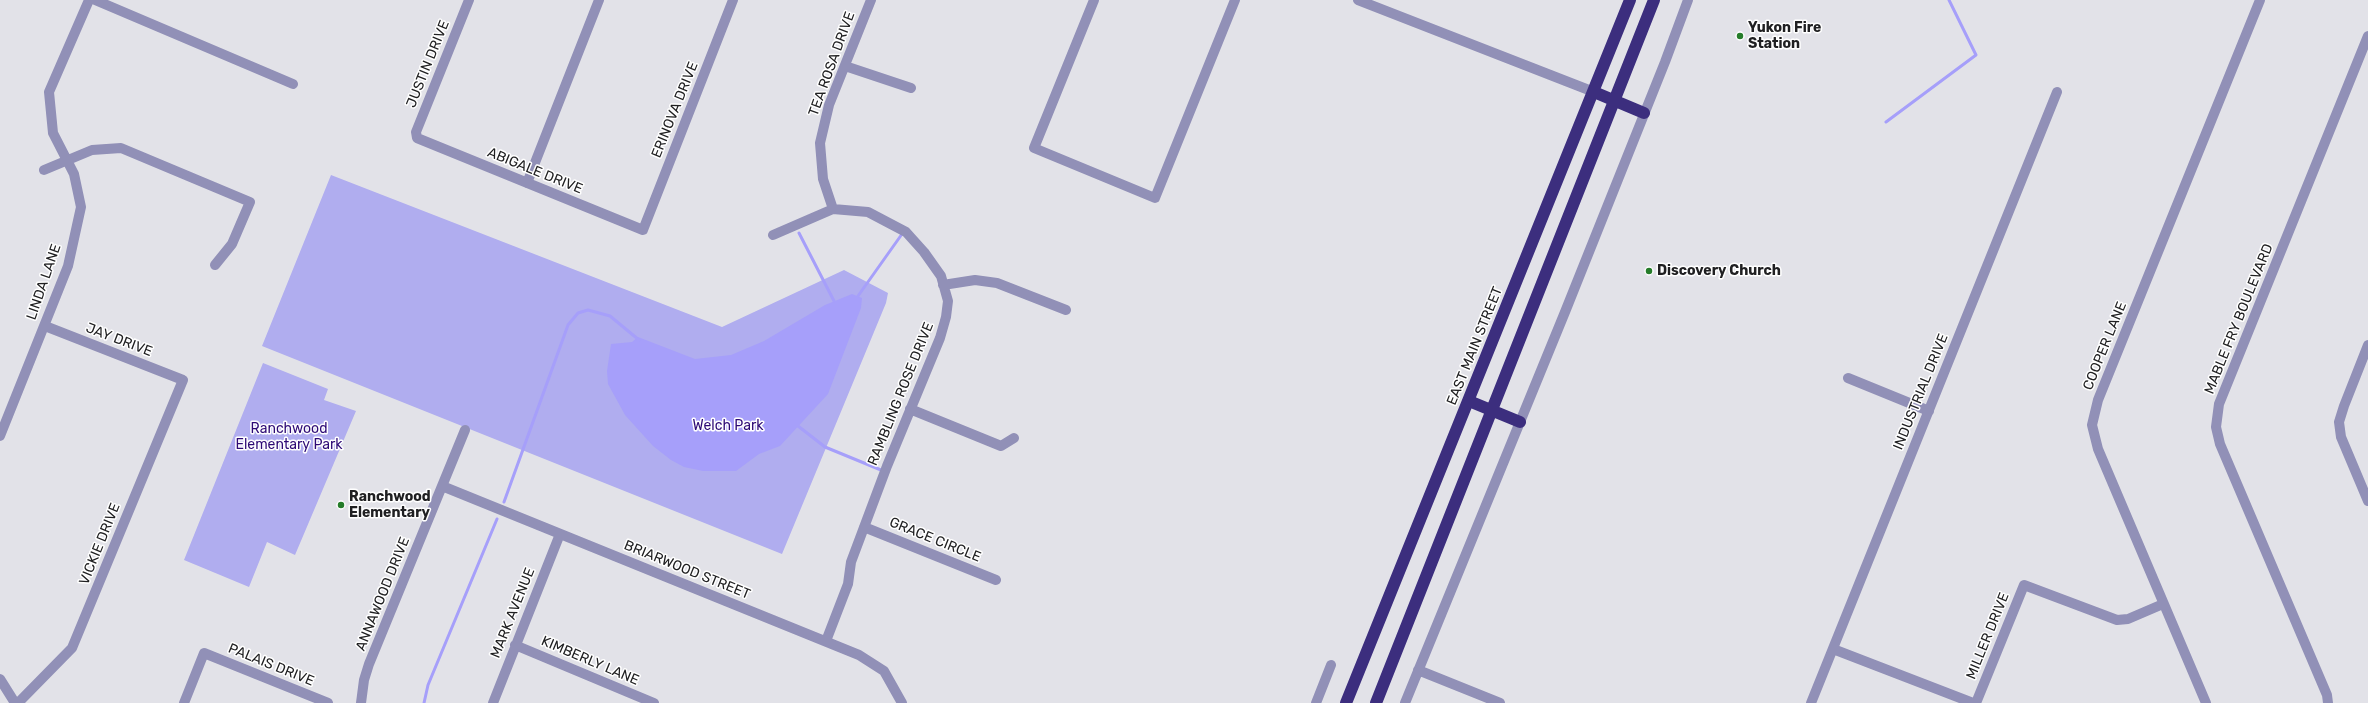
<!DOCTYPE html>
<style>
body{margin:0}
canvas{display:block;background:#e2e2e8}
</style>
<canvas width="2368" height="703"></canvas>
<script>
const g = document.querySelector('canvas').getContext('2d');
g.lineJoin = 'round';
function paint(path, color) { g.fillStyle = color; g.fill(path, 'evenodd'); }
const shape = rows => new Path2D(rows.map(r => 'M' + r).join(''));
function strokePath(path, color, width, dash) { g.strokeStyle = color; g.lineWidth = width; g.lineCap = dash ? 'butt' : 'round'; g.setLineDash(dash || []); g.stroke(path); }
function drawText(font, color, halo, rows, align = 'center') {
  g.font = font + ' Rubik,sans-serif'; g.lineWidth = 3; g.setLineDash([]); g.textBaseline = 'middle'; g.strokeStyle = halo; g.fillStyle = color; for (const [text, x, y, turn = 0] of rows) {
    g.save(); g.translate(x, y); g.rotate((+turn || 0) * Math.PI / 180); g.textAlign = isNaN(turn) ? turn : align; if (halo) g.strokeText(text, 0, 0); g.fillText(text, 0, 0); g.restore();
  }
}
paint(shape([
 [331,175,722,327,844,270,888,293,886,303,782,554,262,346],
 [263,363,328,389,324,400,356,411,295,555,267,542,249,587,184,560]
]), '#b0adef');
paint(shape([
 [852,294,862,298,861,308,828,394,780,446,759,454,736,471,703,471,684,467,671,460,653,446,625,415,608,384,607,371,611,344,632,342,638,337,695,359,731,355,764,341,825,305]
]), '#a69ffa');
strokePath(shape([
 [1886,122,1976,55,1949,0],
 [799,233,834,301],
 [858,296,902,234],
 [798,426,825,447,881,470],
 [504,502,568,325,578,313,588,310,610,316,639,340],
 [424,703,428,685,497,519]
]), '#a69ffa', 3);
strokePath(shape([
 [95,0,293,84],
 [469,0,416,132,417,138,643,230,733,0],
 [1094,0,1034,148,1155,198,1235,0],
 [1358,0,1594,92],
 [845,66,911,88],
 [44,170,92,150,121,148,250,202,232,244,215,265],
 [527,183,599,0],
 [833,209,823,179,820,143,829,105,871,0],
 [773,235,833,209,868,212,906,232,924,252,941,276,948,301,946,317,940,338,887,466,851,562,848,584,826,641],
 [943,285,975,280,997,283,1066,310],
 [2368,345,2344,406,2339,422,2341,437,2368,501],
 [1848,378,1929,411],
 [910,409,1001,446,1014,438],
 [0,436,68,266,81,207,74,174,53,133,49,92,89,0],
 [442,486,859,655,884,671,902,703],
 [864,527,996,580],
 [515,645,654,703],
 [1833,649,1973,703],
 [1418,670,1500,703],
 [0,679,15,703],
 [18,703,72,648,183,380,45,326],
 [184,703,204,653,328,703],
 [361,703,364,680,369,664,465,430],
 [493,703,560,534],
 [1316,703,1331,665],
 [1405,703,1565,312,1665,62,1688,0],
 [1811,703,2057,92],
 [1976,703,2024,585,2117,620,2128,619,2163,604],
 [2206,703,2098,449,2092,425,2098,400,2260,0],
 [2328,703,2327,695,2220,444,2216,427,2219,404,2368,36]
]), '#9190b7', 10);
strokePath(shape([
 [1594,92,1644,113],
 [1469,401,1520,422],
 [1346,703,1630,0],
 [1376,703,1654,0]
]), '#3c2e7e', 12);
for (const [x, y, r, color] of [
 [1740,36,4,"#257c2a"],
 [1649,271,4,"#257c2a"],
 [341,505,4,"#257c2a"]
]) { const dot = new Path2D(); dot.arc(x, y, r, 0, 2 * Math.PI); g.fillStyle = color; g.fill(dot); strokePath(dot, '#fff', 1.5); }
drawText('bold 14px', '#202022', '#fff', [
 ["Yukon Fire",1748,28],
 ["Station",1748,44],
 ["Discovery Church",1657,271],
 ["Ranchwood",349,497],
 ["Elementary",349,513]
], 'left');
drawText('14px', '#202022', '#fff', [
 ["JUSTIN DRIVE",428,64,-68],
 ["TEA ROSA DRIVE",832,64,-70],
 ["ERINOVA DRIVE",675,110,-68],
 ["ABIGALE DRIVE",535,171,22],
 ["LINDA LANE",44,282,-71],
 ["MABLE FRY BOULEVARD",2239,319,-68],
 ["JAY DRIVE",119,340,21],
 ["EAST MAIN STREET",1475,346,-68],
 ["COOPER LANE",2105,346,-68],
 ["INDUSTRIAL DRIVE",1921,392,-68],
 ["RAMBLING ROSE DRIVE",901,394,-68],
 ["GRACE CIRCLE",935,540,22],
 ["VICKIE DRIVE",100,544,-68],
 ["BRIARWOOD STREET",687,570,22],
 ["ANNAWOOD DRIVE",383,594,-68],
 ["MARK AVENUE",513,613,-68],
 ["MILLER DRIVE",1988,636,-68],
 ["KIMBERLY LANE",590,661,23],
 ["PALAIS DRIVE",271,665,22]
]);
drawText('14px', '#2d0a75', '#fff', [
 ["Welch Park",728,426],
 ["Ranchwood",289,429],
 ["Elementary Park",289,445]
]);
</script>
